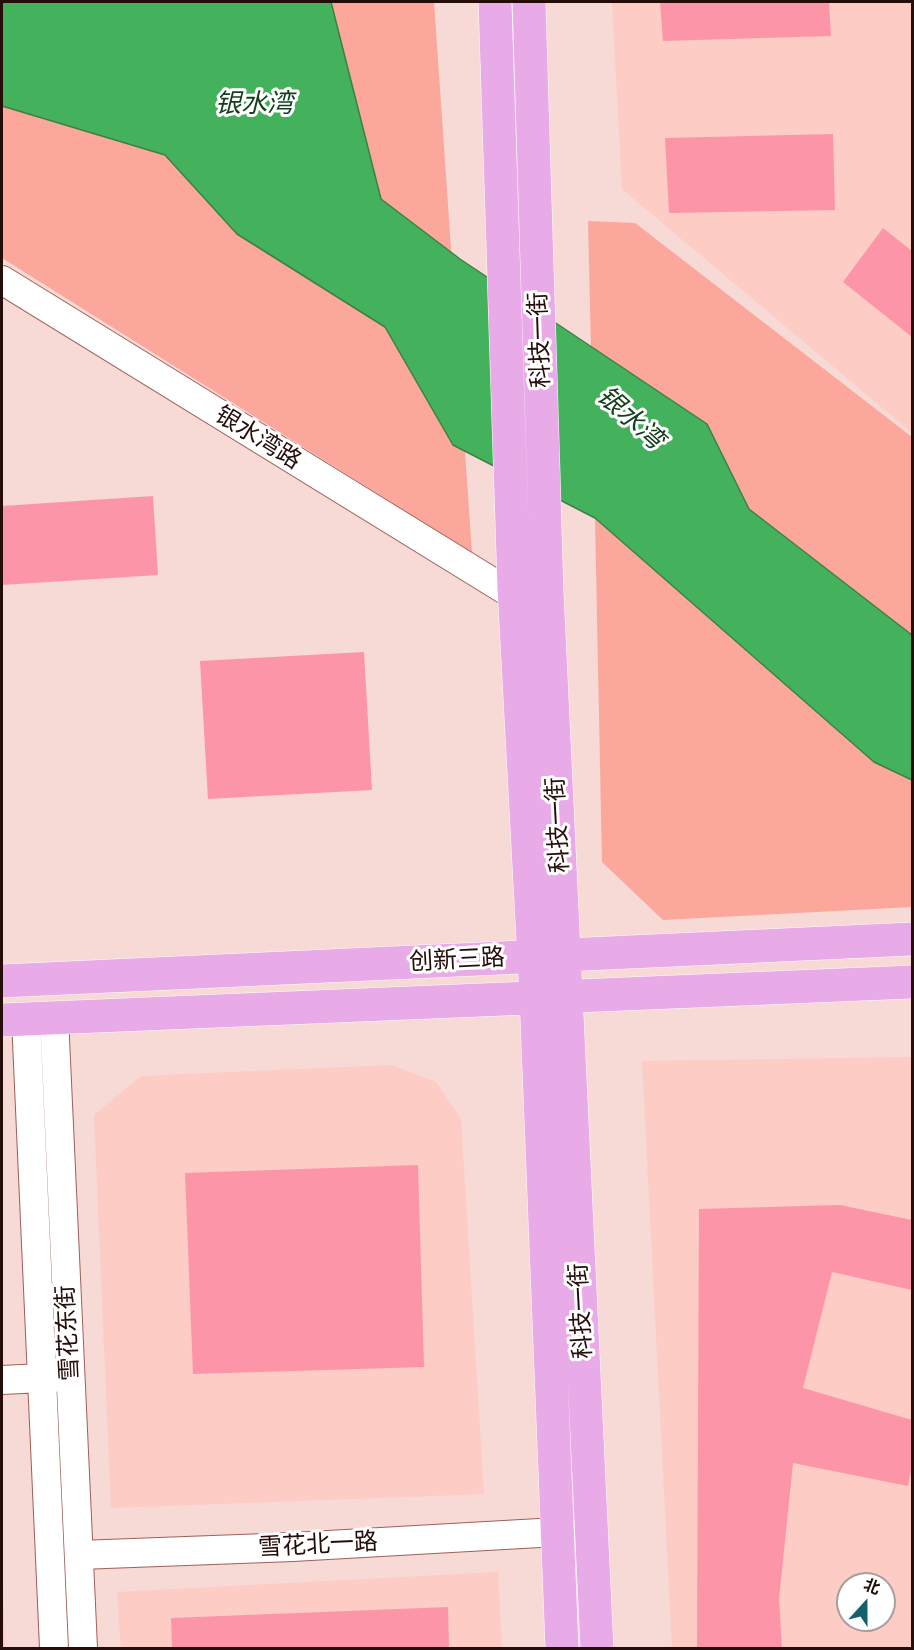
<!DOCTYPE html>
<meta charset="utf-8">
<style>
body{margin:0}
#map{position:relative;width:914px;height:1650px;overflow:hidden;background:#f7d9d5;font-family:"Alegreya Sans","Noto Sans SC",sans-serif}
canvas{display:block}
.frame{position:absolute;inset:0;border:3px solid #250d0a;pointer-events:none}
.north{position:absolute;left:836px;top:1572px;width:60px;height:60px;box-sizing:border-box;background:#fff;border:2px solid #a89e9d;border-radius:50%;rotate:21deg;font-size:16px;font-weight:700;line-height:24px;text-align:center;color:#250d0a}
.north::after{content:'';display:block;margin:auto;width:21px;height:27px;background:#13616b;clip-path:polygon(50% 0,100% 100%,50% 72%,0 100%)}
</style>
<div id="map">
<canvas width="914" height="1650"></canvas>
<div class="frame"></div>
<div class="north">北</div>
</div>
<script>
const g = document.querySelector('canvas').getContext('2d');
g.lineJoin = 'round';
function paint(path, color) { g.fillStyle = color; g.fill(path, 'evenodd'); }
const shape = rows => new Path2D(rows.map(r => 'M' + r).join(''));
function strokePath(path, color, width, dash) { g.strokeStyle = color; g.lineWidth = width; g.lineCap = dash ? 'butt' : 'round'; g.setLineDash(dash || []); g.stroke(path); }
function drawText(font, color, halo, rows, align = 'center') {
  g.font = font + ' "Alegreya Sans","Noto Sans SC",sans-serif'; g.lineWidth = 6; g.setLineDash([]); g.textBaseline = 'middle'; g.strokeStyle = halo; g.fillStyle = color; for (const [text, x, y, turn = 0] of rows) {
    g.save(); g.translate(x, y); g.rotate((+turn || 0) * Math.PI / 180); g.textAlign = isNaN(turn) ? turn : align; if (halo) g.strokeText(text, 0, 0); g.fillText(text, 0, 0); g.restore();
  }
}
paint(shape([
 [612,2,912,2,912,433,622,189],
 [912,1057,912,1648,672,1648,642,1061],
 [848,1584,884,1584,884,1620,848,1620],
 [391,1065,436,1082,461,1119,484,1494,111,1508,94,1115,141,1076],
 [2,1549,5,1648,2,1648],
 [498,1572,502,1648,121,1648,117,1592]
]), '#fdccc5');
paint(shape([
 [2,2,434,2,472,553,2,258],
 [588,221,635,223,912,437,912,635,749,509,706,424,591,348],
 [595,518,874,762,912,780,912,907,663,920,602,862]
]), '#fba79b');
const water = shape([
 [2,2,331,2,381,199,460,259,707,424,749,509,912,635,912,780,874,762,595,518,453,445,385,327,237,234,165,155,2,106,2,2]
]);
paint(water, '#44b25d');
strokePath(water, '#3b8044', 1.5);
paint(shape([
 [660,2,829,2,831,36,663,41],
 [833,134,835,210,669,213,665,138],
 [883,228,912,251,912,337,843,282],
 [153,496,158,575,2,585,2,506],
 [364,652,372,790,208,799,200,661],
 [418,1165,424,1367,193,1374,185,1173],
 [840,1205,912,1220,912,1290,832,1272,803,1388,912,1420,912,1465,908,1486,793,1463,779,1599,782,1648,697,1648,699,1209],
 [448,1607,449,1648,172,1648,171,1618]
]), '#fd95a9');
const minor = shape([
 [2,280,515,596],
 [54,1017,83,1648],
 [26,1019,54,1648],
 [2,1380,62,1377],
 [79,1555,293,1547,557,1532]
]);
const major = shape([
 [495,2,514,588,536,997,562,1648],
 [529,2,547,591,597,1648],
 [2,981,912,939],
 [2,1020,912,982]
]);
strokePath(minor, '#9f6058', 30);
strokePath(major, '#fff', 34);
strokePath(minor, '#fff', 28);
strokePath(major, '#e9abe8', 33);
drawText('24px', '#250d0a', '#fff', [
 ["科技一街",540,340,-92],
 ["银水湾路",258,438,32],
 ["科技一街",558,825,-93],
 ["创新三路",457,960,-3],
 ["科技一街",581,1311,-93],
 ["雪花东街",68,1333,-93],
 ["雪花北一路",318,1545,-3]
]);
drawText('italic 26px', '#15401e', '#fff', [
 ["银水湾",254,104],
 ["银水湾",630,418,42]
]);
</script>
